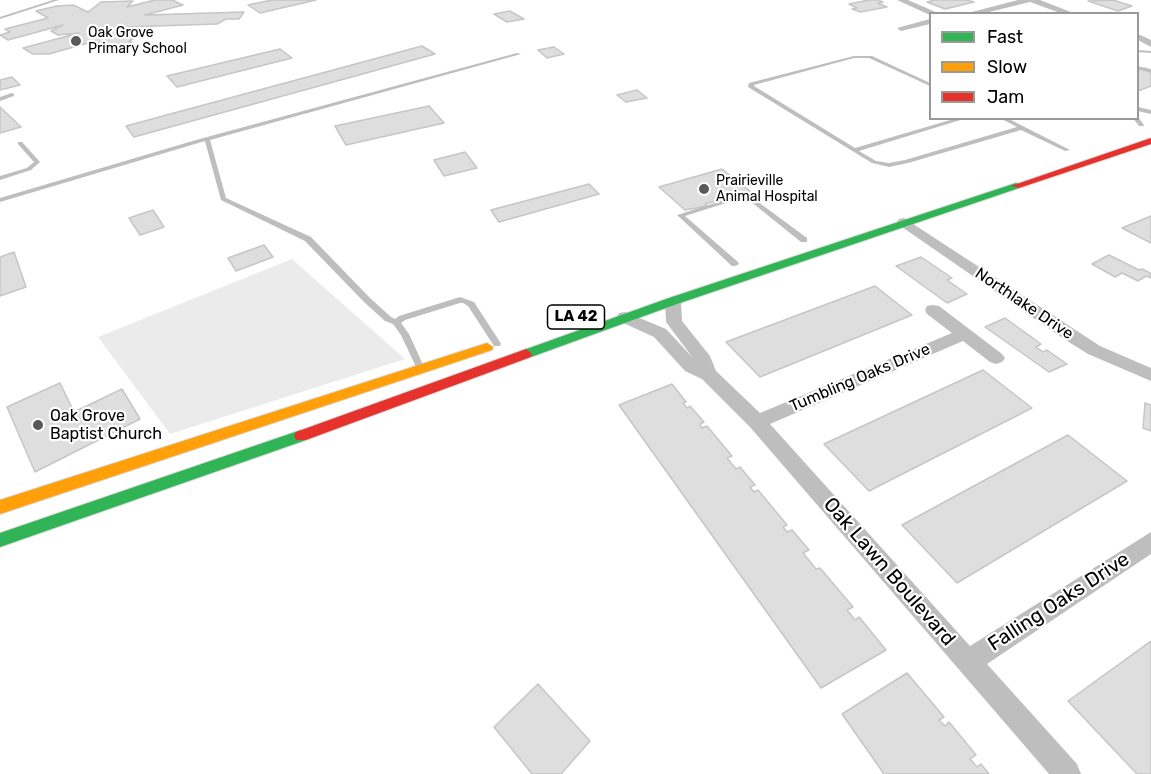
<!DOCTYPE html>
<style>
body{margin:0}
#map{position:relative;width:1151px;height:774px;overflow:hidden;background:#fff;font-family:Rubik,sans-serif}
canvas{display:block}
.legend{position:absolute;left:929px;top:12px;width:210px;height:108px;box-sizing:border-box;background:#fff;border:2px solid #999;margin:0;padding:8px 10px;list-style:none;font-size:18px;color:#000}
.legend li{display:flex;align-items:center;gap:12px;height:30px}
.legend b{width:30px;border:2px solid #999}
</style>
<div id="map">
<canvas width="1151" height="774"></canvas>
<ul class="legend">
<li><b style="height:8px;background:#30b455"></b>Fast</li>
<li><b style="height:8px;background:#ff9f0a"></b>Slow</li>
<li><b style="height:8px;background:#e5322d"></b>Jam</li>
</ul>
</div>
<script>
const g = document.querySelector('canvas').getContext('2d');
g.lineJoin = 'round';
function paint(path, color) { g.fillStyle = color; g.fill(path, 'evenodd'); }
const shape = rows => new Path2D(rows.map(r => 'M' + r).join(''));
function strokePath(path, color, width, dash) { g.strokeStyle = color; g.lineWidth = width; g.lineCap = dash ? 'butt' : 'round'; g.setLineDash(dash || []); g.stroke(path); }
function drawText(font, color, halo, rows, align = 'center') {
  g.font = font + ' Rubik,sans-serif'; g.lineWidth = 4.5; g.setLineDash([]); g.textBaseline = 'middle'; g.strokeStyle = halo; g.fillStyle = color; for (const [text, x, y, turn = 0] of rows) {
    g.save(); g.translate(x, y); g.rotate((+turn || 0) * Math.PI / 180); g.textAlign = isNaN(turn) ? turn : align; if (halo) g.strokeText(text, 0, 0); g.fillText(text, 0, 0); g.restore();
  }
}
paint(shape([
 [292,259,405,359,170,434,98,337]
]), '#ebebeb');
const building = shape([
 [155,0,172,0,183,5,145,15,244,12,239,19,226,19,217,24,125,27,123,28,139,36,129,41,132,42,109,49,95,41,49,54,33,54,23,48,79,33,58,35,51,31,63,25,8,40,0,35,10,32,5,29,48,18,36,11,57,6,73,5,88,12,101,2,133,1,127,7,155,0],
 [272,0,316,0,260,13,248,5,272,0],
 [869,0,878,0,883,2,878,3,887,7,860,12,852,9,857,8,849,4,869,0],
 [935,0,967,0,974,2,945,9,927,2,935,0],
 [1113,0,1132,6,1118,11,1088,1,1113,0],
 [510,11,524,19,507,22,494,14,510,11],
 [422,46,435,54,134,137,126,126,422,46],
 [554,47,564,54,547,58,538,50,554,47],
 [280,49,292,58,177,87,167,76,280,49],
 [1145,68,1151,70,1151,86,1138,91,1138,70,1145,68],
 [12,77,20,85,0,90,0,80,12,77],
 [637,90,647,98,626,102,617,95,637,90],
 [429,106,444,123,346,145,335,126,429,106],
 [0,107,21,127,0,133,0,107],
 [465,152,477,168,444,176,434,160,465,152],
 [722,169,750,191,731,197,733,199,726,201,723,199,705,204,707,206,685,210,659,187,722,169],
 [589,184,599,194,499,222,491,210,589,184],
 [153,210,164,227,140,235,129,218,153,210],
 [1151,216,1151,243,1122,228,1151,216],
 [264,245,273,257,236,271,228,258,264,245],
 [14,252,26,287,0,296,0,257,14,252],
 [1109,255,1139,270,1142,269,1150,273,1151,278,1146,276,1138,281,1122,273,1115,277,1092,264,1109,255],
 [921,257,952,278,947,280,967,294,947,303,896,266,921,257],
 [875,286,912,315,760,377,726,342,875,286],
 [1005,318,1041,344,1036,347,1043,352,1047,350,1067,364,1049,372,985,327,1005,318],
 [983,370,1032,408,869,491,824,444,983,370],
 [60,383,74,412,122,389,140,419,35,472,7,407,60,383],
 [672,384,686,402,683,403,687,408,690,406,704,422,700,424,702,428,707,426,732,456,727,458,736,469,740,467,755,485,750,487,754,492,758,490,787,525,783,527,787,532,792,530,809,550,803,553,816,569,820,568,853,607,847,610,855,620,859,617,886,650,821,688,619,405,672,384],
 [1145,403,1151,405,1151,431,1143,428,1145,403],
 [1068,435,1127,481,957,583,902,525,1068,435],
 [1151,641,1151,774,1137,774,1068,701,1151,641],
 [907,673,944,717,939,720,945,726,949,722,976,755,970,759,977,767,981,764,989,774,884,774,842,714,907,673],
 [538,684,590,741,561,774,532,774,494,727,538,684]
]);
paint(building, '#dedede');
strokePath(building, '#c6c6c6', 1.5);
const fast = shape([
 [1016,183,1019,184,1019,188,677,304,531,357,521,357,520,354,521,351,669,298,1016,183],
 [301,430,306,432,308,436,306,440,0,547,0,533,301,430]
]);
const slow = shape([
 [487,343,493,347,492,350,0,514,0,500,487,343]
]);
const jam = shape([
 [1151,138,1151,144,1019,188,1011,186,1151,138],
 [526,349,532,354,531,357,306,440,296,440,294,436,296,432,526,349]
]);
strokePath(fast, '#dbdbdb', 2);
strokePath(slow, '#dbdbdb', 2);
strokePath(jam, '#dbdbdb', 2);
paint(shape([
 [53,0,59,0,0,19,0,17,53,0],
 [1138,50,1151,51,1151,53,1138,52,1138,50],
 [517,53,521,54,210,140,226,198,311,237,370,298,391,317,395,319,399,316,460,297,474,302,500,342,501,344,500,346,494,346,468,306,463,303,460,303,405,320,401,323,409,334,425,369,421,372,418,371,401,335,393,324,385,321,364,302,305,241,221,200,205,141,0,202,0,198,196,140,517,53],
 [854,56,872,56,930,83,930,86,869,58,854,58,754,85,754,86,855,148,957,118,967,118,859,151,876,161,889,163,905,160,1017,127,1000,118,1007,118,1070,150,1065,151,1021,130,908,163,889,167,872,163,748,87,749,83,854,56],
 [1138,66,1151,70,1151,73,1138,69,1138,66],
 [12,93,14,94,14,96,0,101,0,97,12,93],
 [1138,107,1151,110,1151,114,1138,111,1138,107],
 [1138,117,1144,125,1143,126,1139,126,1133,118,1138,117],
 [18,142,22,142,40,162,31,170,0,180,0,176,27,168,34,162,18,144,18,142],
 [746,193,807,238,807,242,801,242,745,197,685,216,738,262,739,264,735,266,732,266,677,215,746,193]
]), '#bebebe');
paint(shape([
 [897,0,908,0,940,14,930,15,897,0],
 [1018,0,1040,0,1076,14,1063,14,1030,2,981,14,964,14,1018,0],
 [930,19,930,24,901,31,897,28,930,19],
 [1138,34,1151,40,1151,47,1138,40,1138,34],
 [904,218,1100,346,1151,368,1151,381,1088,354,1064,339,899,225,897,222,899,219,904,218],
 [673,296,681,301,682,321,710,356,716,371,760,413,952,333,927,314,925,310,927,306,933,305,939,306,1002,354,1005,358,1002,362,996,364,990,362,963,341,770,424,970,646,1151,532,1151,554,987,664,1077,764,1081,774,1049,774,750,427,702,379,685,371,654,337,619,321,617,317,619,313,625,312,666,329,693,358,666,322,665,301,673,296]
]), '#bebebe');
paint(fast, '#30b455');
paint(slow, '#ff9f0a');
paint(jam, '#e5322d');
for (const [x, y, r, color] of [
 [76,41,6,"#595959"],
 [704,189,6,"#595959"],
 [38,425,6,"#595959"]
]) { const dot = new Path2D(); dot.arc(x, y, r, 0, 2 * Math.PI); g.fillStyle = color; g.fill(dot); strokePath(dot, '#fff', 2); }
drawText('14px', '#000', '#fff', [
 ["Oak Grove",88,33],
 ["Primary School",88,49],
 ["Prairieville",716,181],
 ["Animal Hospital",716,197]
], 'left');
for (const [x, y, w] of [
 [576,317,57]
]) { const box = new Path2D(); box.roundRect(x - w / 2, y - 12, w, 24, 4.5); g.fillStyle = '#fff'; g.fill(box); strokePath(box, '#000', 1.5); }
drawText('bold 15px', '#000', null, [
 ["LA 42",576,317]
]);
drawText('16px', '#000', '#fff', [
 ["Northlake Drive",1024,304,34],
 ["Tumbling Oaks Drive",860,378,-23]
]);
drawText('16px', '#000', '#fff', [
 ["Oak Grove",50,416],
 ["Baptist Church",50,434]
], 'left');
drawText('20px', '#000', '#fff', [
 ["Oak Lawn Boulevard",889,572,49],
 ["Falling Oaks Drive",1059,602,-33]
]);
</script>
